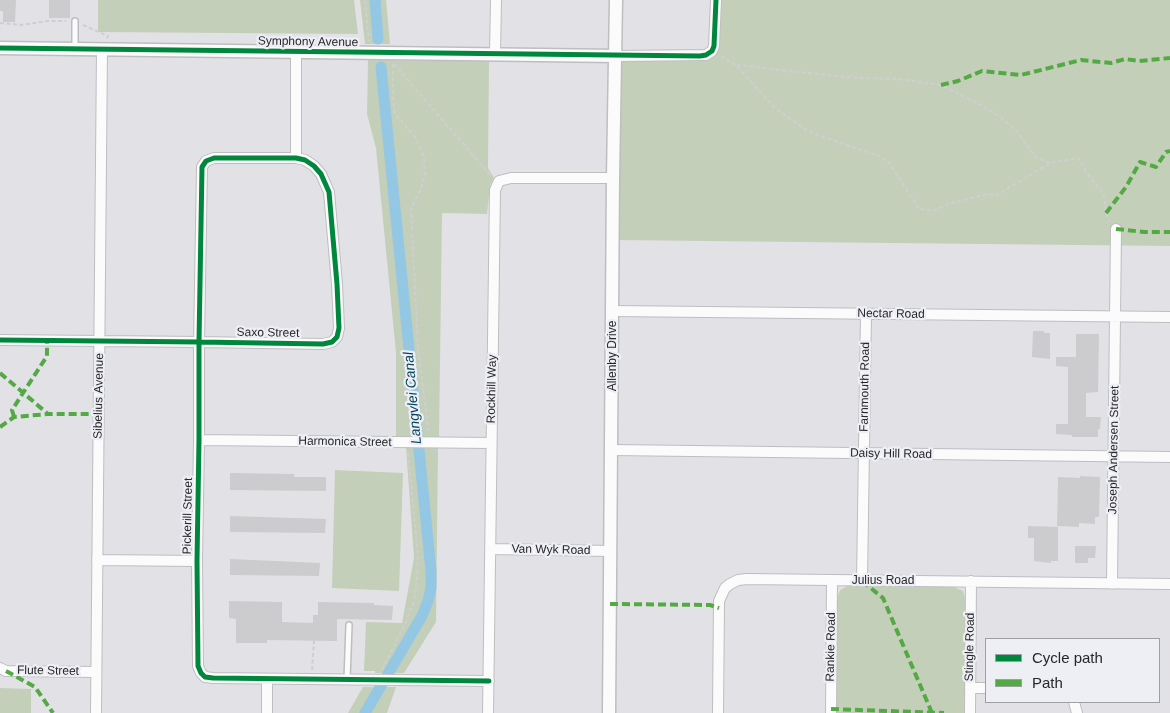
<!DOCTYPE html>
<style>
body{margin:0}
#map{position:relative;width:1170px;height:713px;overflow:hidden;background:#e2e2e6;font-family:Arial,sans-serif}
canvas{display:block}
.legend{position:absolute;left:985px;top:638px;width:175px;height:65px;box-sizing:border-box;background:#eeeff4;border:1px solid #9e9fa3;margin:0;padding:6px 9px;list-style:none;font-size:15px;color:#272729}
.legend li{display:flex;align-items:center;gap:10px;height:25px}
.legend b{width:25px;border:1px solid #9e9fa3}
</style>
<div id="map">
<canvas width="1170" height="713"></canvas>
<ul class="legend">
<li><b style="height:6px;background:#00873e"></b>Cycle path</li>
<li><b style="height:6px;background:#53aa44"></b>Path</li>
</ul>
</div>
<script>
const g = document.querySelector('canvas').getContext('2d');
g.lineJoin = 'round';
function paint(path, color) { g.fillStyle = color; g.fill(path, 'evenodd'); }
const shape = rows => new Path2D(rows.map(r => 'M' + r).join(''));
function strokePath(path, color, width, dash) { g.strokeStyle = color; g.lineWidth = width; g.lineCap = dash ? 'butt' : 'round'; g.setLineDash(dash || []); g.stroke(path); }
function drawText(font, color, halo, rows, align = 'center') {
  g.font = font + ' Arial,sans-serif'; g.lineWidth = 4.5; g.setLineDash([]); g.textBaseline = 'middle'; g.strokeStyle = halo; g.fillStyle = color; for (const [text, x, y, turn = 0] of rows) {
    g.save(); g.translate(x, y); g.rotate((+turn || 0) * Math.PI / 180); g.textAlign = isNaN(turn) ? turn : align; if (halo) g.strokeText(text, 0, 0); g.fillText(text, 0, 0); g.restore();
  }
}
paint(shape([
 [98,0,354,0,358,34,98,32],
 [360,0,386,0,390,44,365,44],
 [716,0,1170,0,1170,246,613,240,616,56,712,51],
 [368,60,489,61,488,168,494,178,490,185,487,214,442,213,439,438,396,438,396,353,376,148,367,114],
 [406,448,438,448,436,622,404,673,375,673,375,671,364,671,366,622,402,623,414,558],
 [335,470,403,473,399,591,332,588],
 [849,585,952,586,963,591,966,601,965,713,836,713,837,599,840,590],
 [363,687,396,687,387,713,348,713],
 [0,688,31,689,31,713,0,713]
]), '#c4cfb9');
strokePath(shape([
 [375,0,378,39],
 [365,713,422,616,428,601,431,588,431,571,381,67]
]), '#94c7e4', 11);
paint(shape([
 [0,0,16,0,15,22,3,22,3,11,0,11],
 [49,0,70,0,70,18,49,18],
 [1033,331,1044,331,1044,333,1050,333,1050,359,1032,357],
 [1076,334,1099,334,1098,392,1086,393,1086,417,1101,417,1100,429,1098,429,1098,437,1072,437,1072,435,1056,434,1056,424,1068,424,1068,367,1056,366,1056,357,1076,357],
 [230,473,294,474,294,477,326,477,326,491,230,490],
 [1080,476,1100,477,1099,517,1095,517,1095,524,1079,523,1079,527,1057,526,1058,477,1080,478],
 [230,516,326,519,325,533,230,532],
 [1028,526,1058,527,1058,561,1051,561,1051,563,1034,561,1034,538,1028,538],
 [1075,546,1096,546,1095,558,1088,558,1088,563,1075,563],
 [230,559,320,563,319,576,230,575],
 [229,601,282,602,282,622,313,623,313,615,318,615,318,602,374,603,374,605,393,606,392,620,337,619,337,641,267,640,267,643,236,643,236,619,229,618]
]), '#cccbcd');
const service = shape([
 [75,49,75,21],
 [347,680,349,625]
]);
const minor = shape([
 [495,54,496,0],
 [616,56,706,55,712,51,714,46,716,0],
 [296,158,296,52],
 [613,311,1170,317],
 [0,340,100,341,199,342,323,344,332,342,337,337,339,328,337,284,329,192,321,174,314,166,305,160,296,158,214,158,206,161,202,167,199,342,199,440,197,561,198,666,201,673,205,677,213,678,489,681],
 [199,440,491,443],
 [612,450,1170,457],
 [491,549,611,551],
 [97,560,197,561],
 [862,581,866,314],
 [1112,584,1116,229],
 [0,668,6,671,96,672],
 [970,688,986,688],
 [1074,702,1077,713],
 [96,713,102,50],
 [267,713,267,679],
 [488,713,495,190,499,181,511,178,613,178],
 [718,713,719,601,725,588,730,584,738,580,747,579,1170,584],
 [831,713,832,581],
 [970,713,971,581]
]);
const tertiary = shape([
 [0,48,616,56],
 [609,713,613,178,616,0]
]);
strokePath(service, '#bebec1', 8);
strokePath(minor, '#bebec1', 12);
strokePath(tertiary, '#bebec1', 15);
strokePath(shape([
 [365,0,369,42],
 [0,23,21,25,47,21,66,21],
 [83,25,108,36,107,39],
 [721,56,736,65,776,109,808,131,840,143,879,156,888,161,919,209,933,211,948,204,987,194,997,195,1050,163,1078,158,1089,176,1100,189,1105,198,1106,213,1110,222],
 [393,64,393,97,395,114,416,138,424,157,425,175,420,191,411,208,418,349,429,433],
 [394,64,491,176],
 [737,65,778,70,858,78,900,79,941,85,983,106,999,116,1016,130,1036,158,1050,163],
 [312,670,314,640],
 [382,670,405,624,414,601,417,578,418,556,408,453]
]), '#cfcfd0', 2, [4, 2.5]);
strokePath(service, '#fbfbfb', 5);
strokePath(minor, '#fbfbfb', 10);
strokePath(tertiary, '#fbfbfb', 12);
strokePath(shape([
 [941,85,958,81,982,71,1021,75,1081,60,1111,63,1125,59,1139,61,1170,58],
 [1106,213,1126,187,1140,162,1156,167,1166,152,1170,151],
 [1116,229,1144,232,1170,232],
 [0,373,48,414],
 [14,417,12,410,47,356,47,340],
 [0,427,14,417,48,414,99,414],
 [862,581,883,598,932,713],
 [610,604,710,605,719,608],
 [6,671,35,687,53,713],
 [831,709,944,713]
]), '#53aa44', 4, [8, 4]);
strokePath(shape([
 [0,48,700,56,706,55,712,51,714,46,716,0],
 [0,340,100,341,199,342,323,344,332,342,337,337,339,328,337,284,329,192,321,174,314,166,305,160,296,158,214,158,206,161,202,167,199,342,199,440,197,561,198,666,201,673,205,677,213,678,489,681]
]), '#00873e', 5);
drawText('12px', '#272729', '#eeeff4', [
 ["Symphony Avenue",308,42,1],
 ["Nectar Road",891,314,1],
 ["Saxo Street",268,333,1],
 ["Allenby Drive",613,356,-90],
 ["Farnmouth Road",865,387,-89],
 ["Rockhill Way",492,389,-89],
 ["Sibelius Avenue",99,396,-89],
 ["Harmonica Street",345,442,1],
 ["Joseph Andersen Street",1114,450,-89],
 ["Daisy Hill Road",891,454,1],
 ["Pickerill Street",188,516,-89],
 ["Van Wyk Road",551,550,1],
 ["Julius Road",883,581],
 ["Rankie Road",831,647,-89],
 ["Stingle Road",970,647,-89],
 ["Flute Street",48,671,1]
]);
drawText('italic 14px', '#03435e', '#eeeff4', [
 ["Langvlei Canal",413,398,-95]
]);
</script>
